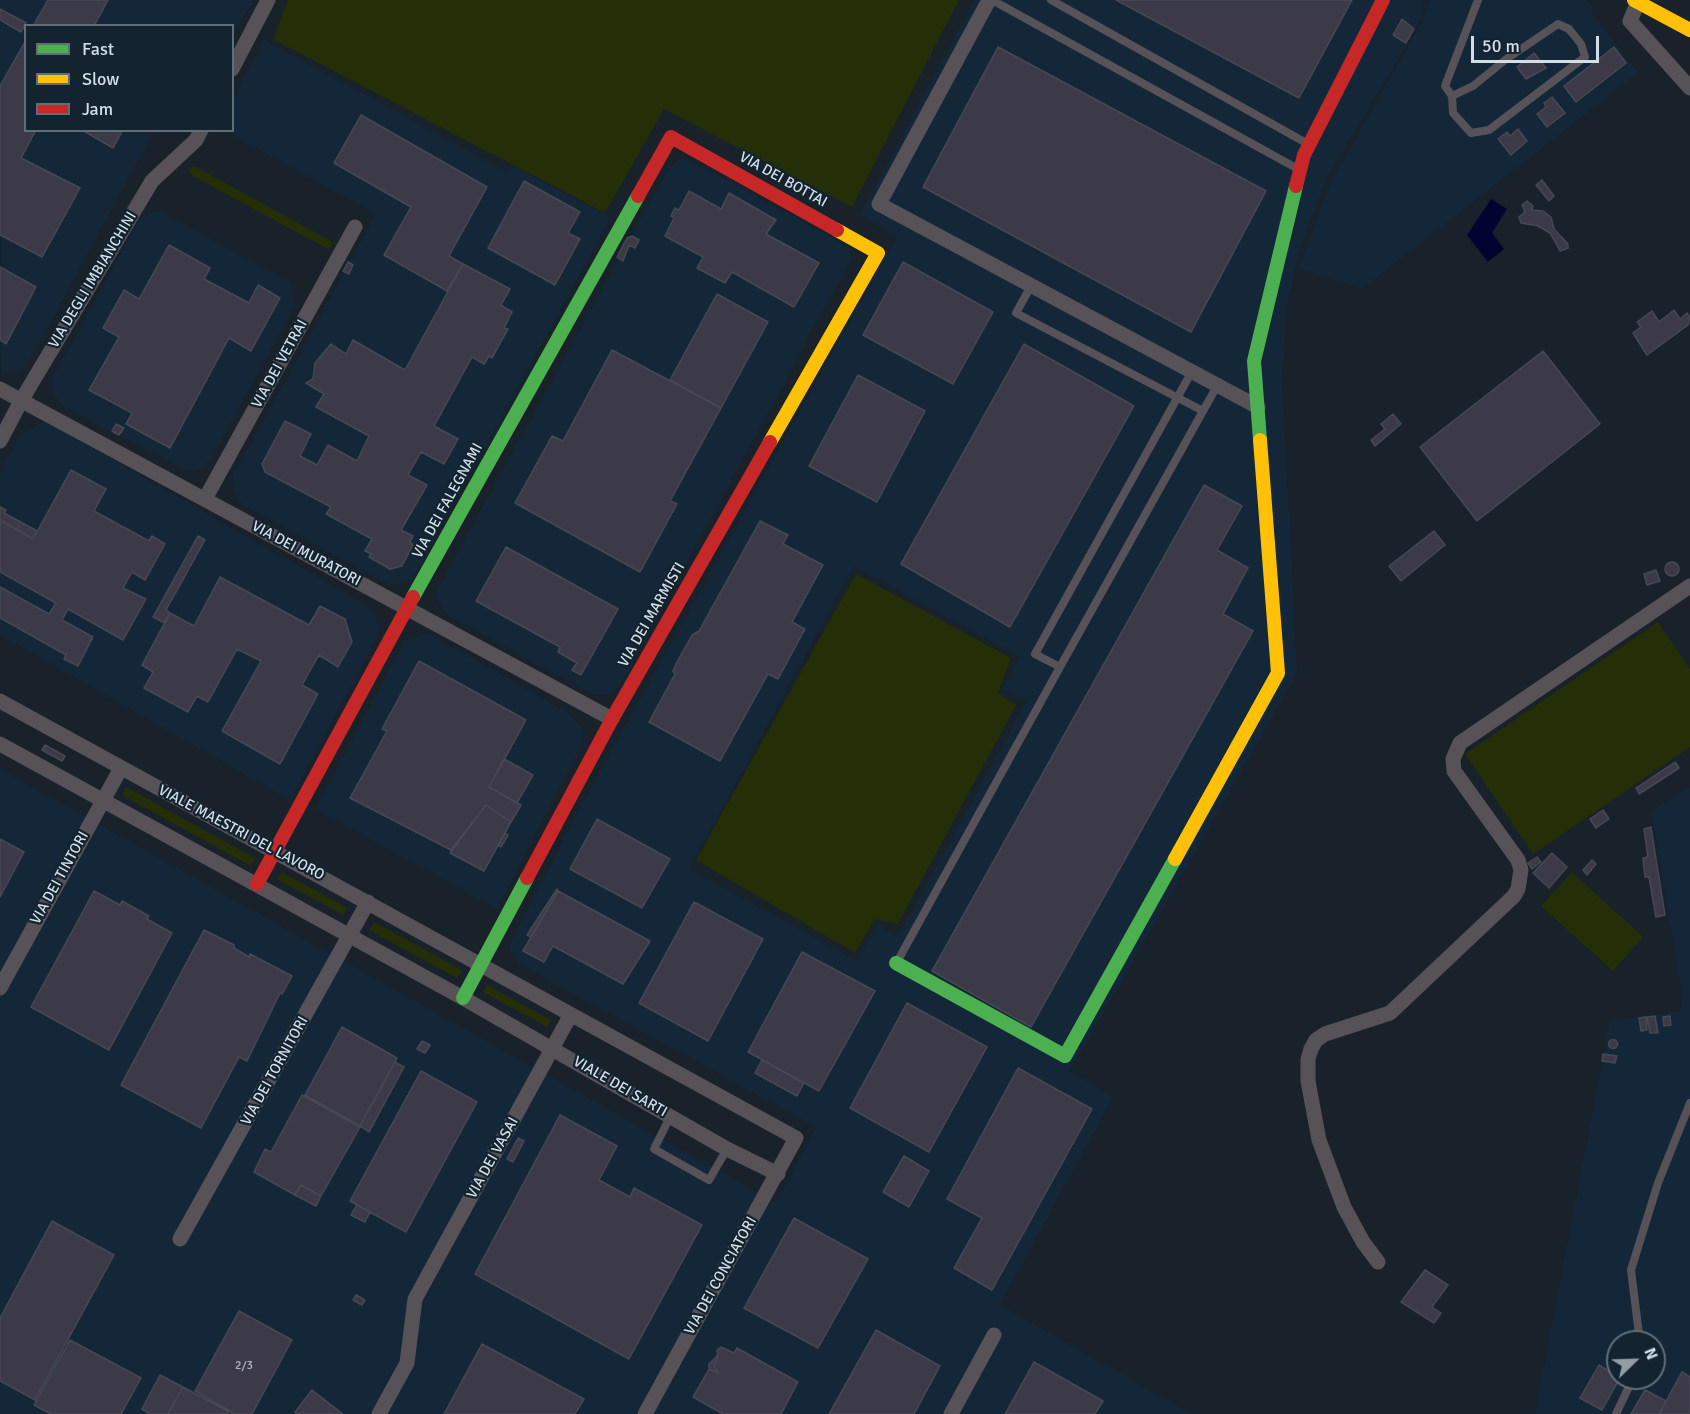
<!DOCTYPE html>
<style>
body{margin:0}
#map{position:relative;width:1690px;height:1414px;overflow:hidden;background:#19222a;font-family:Signika,sans-serif}
canvas{display:block}
.legend{position:absolute;left:24px;top:24px;width:210px;height:108px;box-sizing:border-box;background:#132330;border:2px solid #606e79;margin:0;padding:8px 10px;list-style:none;font-size:18px;color:#d4dee7}
.legend li{display:flex;align-items:center;gap:12px;height:30px}
.legend b{width:30px;border:2px solid #606e79}
.north{position:absolute;left:1606px;top:1330px;width:60px;height:60px;box-sizing:border-box;background:#132330;border:2px solid #606e79;border-radius:50%;rotate:67deg;font-size:16px;font-weight:700;line-height:24px;text-align:center;color:#d4dee7}
.north::after{content:'';display:block;margin:auto;width:21px;height:27px;background:#939ca5;clip-path:polygon(50% 0,100% 100%,50% 72%,0 100%)}
.scale{position:absolute;left:1471px;top:36px;width:128px;height:27px;box-sizing:border-box;border:3px solid #d4dee7;border-top:0;padding-left:8px;font-size:18px;line-height:21px;white-space:nowrap;color:#d4dee7;-webkit-text-stroke:4px #132330;paint-order:stroke}
</style>
<div id="map">
<canvas width="1690" height="1414"></canvas>
<ul class="legend">
<li><b style="height:8px;background:#4caf50"></b>Fast</li>
<li><b style="height:8px;background:#ffc107"></b>Slow</li>
<li><b style="height:8px;background:#c62828"></b>Jam</li>
</ul>
<div class="north">N</div>
<div class="scale">50 m</div>
</div>
<script>
const g = document.querySelector('canvas').getContext('2d');
g.lineJoin = 'round';
function paint(path, color) { g.fillStyle = color; g.fill(path, 'evenodd'); }
const shape = rows => new Path2D(rows.map(r => 'M' + r).join(''));
function strokePath(path, color, width, dash) { g.strokeStyle = color; g.lineWidth = width; g.lineCap = dash ? 'butt' : 'round'; g.setLineDash(dash || []); g.stroke(path); }
function drawText(font, color, halo, rows, align = 'center') {
  g.font = font + ' Signika,sans-serif'; g.lineWidth = 4.5; g.setLineDash([]); g.textBaseline = 'middle'; g.strokeStyle = halo; g.fillStyle = color; for (const [text, x, y, turn = 0] of rows) {
    g.save(); g.translate(x, y); g.rotate((+turn || 0) * Math.PI / 180); g.textAlign = isNaN(turn) ? turn : align; if (halo) g.strokeText(text, 0, 0); g.fillText(text, 0, 0); g.restore();
  }
}
paint(shape([
 [0,0,253,0,233,35,232,26,26,26,26,130,154,131,26,367,16,372,1,374],
 [975,0,1424,0,1422,16,1393,68,1327,178,1301,244,1287,303,1282,378,1297,674,1069,1072,1114,1096,1000,1305,1192,1414,0,1414,0,769,776,1203,816,1127,519,964,511,953,511,941,579,809,897,236,860,215],
 [854,566,1020,657,1002,688,1027,701,898,936,877,925,857,961,689,869],
 [1430,0,1584,0,1593,5,1592,13,1638,73,1362,289,1299,269,1331,181,1424,19],
 [264,40,507,172,512,165,611,218,416,573,407,582,396,585,385,583,243,505,235,495,232,484,234,474,376,214,238,138,231,131,233,98],
 [684,157,849,247,851,259,619,688,611,694,593,695,448,615,437,600,437,590,669,167],
 [161,212,288,281,295,298,294,307,211,459,200,469,192,471,183,469,63,406,54,395,52,386,53,377,139,220,152,213],
 [42,423,49,423,366,605,374,613,378,627,377,638,290,800,0,635,0,471,19,436],
 [428,633,569,713,583,730,584,741,497,909,316,809,404,641],
 [1690,787,1690,1414,1535,1414,1610,1020,1680,1012,1682,992,1651,811],
 [1618,1342,1654,1342,1654,1378,1618,1378]
]), '#142738');
paint(shape([
 [288,0,959,0,852,207,664,109,605,213,273,39],
 [194,166,331,241,331,247,326,248,191,175,189,169],
 [856,574,1011,658,998,693,1016,705,898,924,875,919,855,953,696,860],
 [1658,622,1690,669,1690,747,1533,854,1465,754],
 [126,787,255,858,251,866,122,795],
 [282,872,347,908,343,915,277,879],
 [1572,872,1643,937,1613,971,1541,906],
 [374,922,462,970,457,978,369,930],
 [487,985,551,1020,547,1027,483,992]
]), '#252f07');
paint(shape([
 [1491,199,1507,209,1492,233,1504,249,1488,262,1467,235]
]), '#020330');
const building = shape([
 [48,0,108,0,94,26,33,26,48,0],
 [1116,0,1352,0,1299,98,1116,0],
 [0,9,26,23,21,32,0,20,0,9],
 [1402,19,1414,29,1406,43,1393,35,1402,19],
 [26,40,26,130,36,130,21,158,80,188,42,257,0,235,0,86,26,40],
 [998,47,1266,191,1191,332,923,187,998,47],
 [1614,47,1626,63,1576,102,1564,86,1614,47],
 [1534,53,1546,68,1526,79,1517,67,1534,53],
 [1552,97,1565,113,1547,127,1537,114,1546,107,1544,103,1552,97],
 [361,115,487,187,449,256,463,264,447,291,384,255,411,207,334,163,361,115],
 [1518,129,1527,141,1511,155,1498,139,1507,132,1510,136,1518,129],
 [82,130,123,130,113,148,82,130],
 [1542,180,1554,196,1549,201,1536,185,1542,180],
 [524,181,580,212,568,233,580,239,555,285,488,248,524,181],
 [689,191,721,209,729,193,776,220,766,234,819,263,794,307,732,272,725,283,697,268,703,257,665,236,674,218,671,216,675,208,679,210,689,191],
 [1527,201,1533,206,1532,210,1543,211,1551,217,1554,229,1568,244,1568,248,1560,251,1550,233,1538,226,1521,223,1519,217,1525,212,1522,205,1527,201],
 [632,236,639,240,635,248,629,245,623,261,617,257,627,238,632,236],
 [169,245,210,268,204,279,249,303,258,285,280,298,251,351,229,338,170,448,126,424,132,413,89,390,119,337,103,328,124,290,139,299,169,245],
 [348,262,353,265,349,274,343,271,348,262],
 [903,262,993,312,953,384,863,335,903,262],
 [463,264,510,289,501,305,512,312,504,328,508,329,492,358,489,356,484,364,472,357,434,426,458,439,444,464,421,452,408,475,427,485,401,530,413,536,410,542,413,545,402,566,390,569,369,557,371,554,365,551,372,539,326,514,331,507,265,472,262,464,285,421,311,434,300,456,317,465,328,445,357,461,369,436,316,407,324,394,306,383,313,379,315,363,331,344,346,354,353,340,405,370,463,264],
 [0,267,36,287,6,344,0,340,0,267],
 [717,294,768,322,721,408,670,380,717,294],
 [1674,310,1680,319,1687,313,1690,317,1688,325,1647,355,1633,333,1641,327,1637,322,1652,311,1659,322,1674,310],
 [1024,344,1134,406,1010,627,901,564,1024,344],
 [612,350,721,408,670,501,677,504,640,572,515,503,552,436,563,441,612,350],
 [1543,351,1600,424,1477,521,1420,447,1543,351],
 [858,375,925,411,877,502,809,466,858,375],
 [1393,414,1401,424,1375,446,1371,440,1385,429,1381,424,1393,414],
 [116,424,124,428,119,435,112,431,116,424],
 [71,470,106,489,94,511,149,541,152,536,165,544,145,580,132,572,123,588,146,599,123,640,68,609,62,620,93,637,78,666,64,659,66,655,0,618,0,587,49,614,56,603,0,572,0,520,33,539,71,470],
 [1204,485,1242,506,1217,550,1248,568,1223,614,1253,631,1031,1027,932,971,1204,485],
 [0,507,6,510,4,513,37,531,33,539,0,520,0,507],
 [760,521,788,535,783,544,823,565,792,622,805,629,778,679,768,674,720,761,649,722,675,674,673,671,677,662,692,635,699,631,760,521],
 [1434,531,1445,545,1401,581,1389,566,1434,531],
 [198,536,205,540,166,610,170,613,165,623,153,617,198,536],
 [506,547,618,609,581,675,572,670,577,663,558,652,560,647,476,601,506,547],
 '1665 569a7 7 0 1 1 14 0a7 7 0 1 1-14 0Z',
 [1656,570,1660,581,1647,585,1644,574,1656,570],
 [220,577,309,625,320,606,345,619,352,642,338,667,319,655,302,685,318,694,280,764,222,731,261,661,237,649,208,702,197,696,188,712,144,688,153,672,142,665,170,613,194,626,220,577],
 [419,661,526,720,489,787,521,805,511,822,486,805,451,850,350,798,387,731,382,729,419,661],
 [45,745,65,756,62,761,42,750,45,745],
 [504,759,533,775,517,803,489,787,504,759],
 [1675,762,1679,768,1639,794,1636,788,1675,762],
 [486,805,511,822,484,871,450,853,486,805],
 [1603,810,1609,819,1596,828,1590,819,1603,810],
 [597,819,670,859,642,908,570,869,597,819],
 [1651,827,1665,915,1656,917,1649,877,1645,877,1643,858,1648,857,1644,829,1651,827],
 [505,833,508,835,501,847,498,845,505,833],
 [0,839,24,852,0,897,0,839],
 [1552,853,1567,867,1549,888,1533,873,1552,853],
 [1537,857,1541,862,1532,869,1528,863,1537,857],
 [1592,860,1596,864,1587,875,1583,870,1592,860],
 [557,889,558,891,531,937,527,935,557,889],
 [94,891,120,905,122,901,149,916,147,919,172,933,109,1050,31,1007,94,891],
 [558,891,650,941,623,984,553,946,544,962,523,951,558,891],
 [694,902,763,939,708,1041,639,1003,694,902],
 [204,930,234,945,234,948,249,957,250,954,292,976,282,994,280,993,247,1061,239,1057,201,1128,121,1085,204,930],
 [802,952,875,991,819,1091,748,1052,802,952],
 [907,1003,987,1047,929,1152,850,1108,907,1003],
 [1655,1016,1658,1033,1650,1033,1647,1017,1655,1016],
 [1670,1016,1671,1025,1664,1026,1663,1017,1670,1016],
 [1646,1017,1647,1030,1641,1031,1639,1018,1646,1017],
 [342,1027,397,1058,360,1126,305,1095,342,1027],
 '1608.5 1044a4.5 4.5 0 1 1 9 0a4.5 4.5 0 1 1-9 0Z',
 [422,1041,430,1045,425,1053,417,1049,422,1041],
 [1603,1054,1617,1056,1615,1063,1602,1061,1603,1054],
 [762,1060,804,1083,797,1096,755,1073,762,1060],
 [395,1062,404,1067,369,1132,360,1126,395,1062],
 [1018,1068,1092,1109,992,1290,954,1268,982,1218,947,1199,1018,1068],
 [421,1071,477,1102,406,1232,350,1201,421,1071],
 [302,1095,360,1127,321,1196,301,1185,295,1195,254,1172,265,1149,271,1152,302,1095],
 [560,1115,617,1146,599,1180,630,1197,634,1188,702,1225,629,1359,475,1274,560,1115],
 [518,1138,524,1141,513,1162,507,1159,518,1138],
 [904,1156,929,1171,909,1207,883,1192,904,1156],
 [301,1185,321,1196,316,1206,295,1195,301,1185],
 [357,1205,370,1212,365,1222,351,1215,357,1205],
 [794,1218,868,1259,818,1348,744,1308,794,1218],
 [52,1221,114,1255,35,1400,0,1381,0,1318,52,1221],
 [1425,1270,1448,1285,1432,1307,1441,1313,1434,1323,1401,1302,1425,1270],
 [356,1295,365,1300,362,1305,353,1300,356,1295],
 [239,1311,292,1340,252,1414,231,1414,232,1412,195,1391,239,1311],
 [876,1330,940,1366,914,1414,829,1414,876,1330],
 [70,1340,141,1378,121,1414,51,1414,34,1405,70,1340],
 [482,1344,584,1399,575,1414,444,1414,482,1344],
 [721,1347,734,1353,737,1348,798,1382,781,1414,723,1414,693,1397,709,1369,718,1373,714,1365,718,1357,717,1350,721,1347],
 [717,1356,718,1357,714,1365,718,1373,709,1369,709,1364,717,1356],
 [1034,1362,1103,1401,1095,1414,1005,1414,1034,1362],
 [1599,1365,1620,1378,1602,1410,1580,1398,1599,1365],
 [1682,1372,1690,1377,1690,1414,1659,1414,1682,1372],
 [160,1375,183,1387,168,1414,150,1414,142,1409,160,1375],
 [183,1387,229,1412,228,1414,168,1414,183,1387],
 [312,1390,343,1414,297,1414,295,1412,312,1390],
 [1645,1390,1666,1401,1659,1414,1631,1414,1645,1390]
]);
paint(building, '#3c3a49');
strokePath(building, '#464951', 1.5);
strokePath(shape([
 [992,0,1298,169],
 [1051,0,1308,144],
 [1452,96,1473,86,1505,60,1558,24,1569,29,1581,44,1585,57,1489,130,1471,133,1453,113,1452,96,1445,86,1478,0],
 [1031,286,1016,313,1203,411],
 [1191,373,1035,654,1060,667,1217,386],
 [897,962,1060,667],
 [670,1117,654,1149,709,1180,727,1149],
 [1640,1342,1631,1270,1658,1183,1690,1103],
 [1616,1414,1633,1378]
]), '#575158', 8);
strokePath(shape([
 [989,0,879,204,1258,407],
 [1638,2,1630,21,1690,88],
 [232,69,268,0],
 [0,389,612,719],
 [0,441,21,401,152,181,196,140,201,130],
 [205,499,355,227],
 [0,701,796,1138,645,1414],
 [0,744,463,998,727,1149,778,1174],
 [0,988,121,768],
 [180,1239,368,902],
 [1378,1262,1363,1242,1344,1207,1319,1140,1308,1081,1308,1059,1311,1049,1316,1040,1325,1034,1390,1013,1514,896,1518,889,1521,870,1518,860,1454,771,1453,759,1460,743,1690,586],
 [379,1414,407,1363,415,1299,570,1016],
 [951,1414,994,1335]
]), '#575158', 15);
strokePath(shape([
 [1260,440,1254,361,1296,186],
 [413,597,638,196],
 [896,963,1065,1056,1175,859],
 [463,998,527,878]
]), '#4caf50', 14);
strokePath(shape([
 [1634,0,1690,30],
 [770,442,878,253,837,230],
 [1175,859,1278,673,1260,440]
]), '#ffc107', 14);
strokePath(shape([
 [1296,186,1304,155,1383,0],
 [638,196,671,137,837,230],
 [527,878,612,719,770,442],
 [257,884,413,597]
]), '#c62828', 14);
drawText('12px', '#aeb5c0', null, [
 ["2/3",244,1366]
]);
drawText('15px', '#d4dee7', '#132330', [
 ["VIA DEI BOTTAI",783,180,29],
 ["VIA DEGLI IMBIANCHINI",93,280,-59],
 ["VIA DEI VETRAI",280,364,-61],
 ["VIA DEI FALEGNAMI",448,501,-61],
 ["VIA DEI MURATORI",306,554,28],
 ["VIA DEI MARMISTI",652,615,-60],
 ["VIALE MAESTRI DEL LAVORO",241,833,28],
 ["VIA DEI TINTORI",60,878,-61],
 ["VIA DEI TORNITORI",275,1071,-61],
 ["VIALE DEI SARTI",620,1087,30],
 ["VIA DEI VASAI",493,1158,-61],
 ["VIA DEI CONCIATORI",721,1276,-61]
]);
</script>
